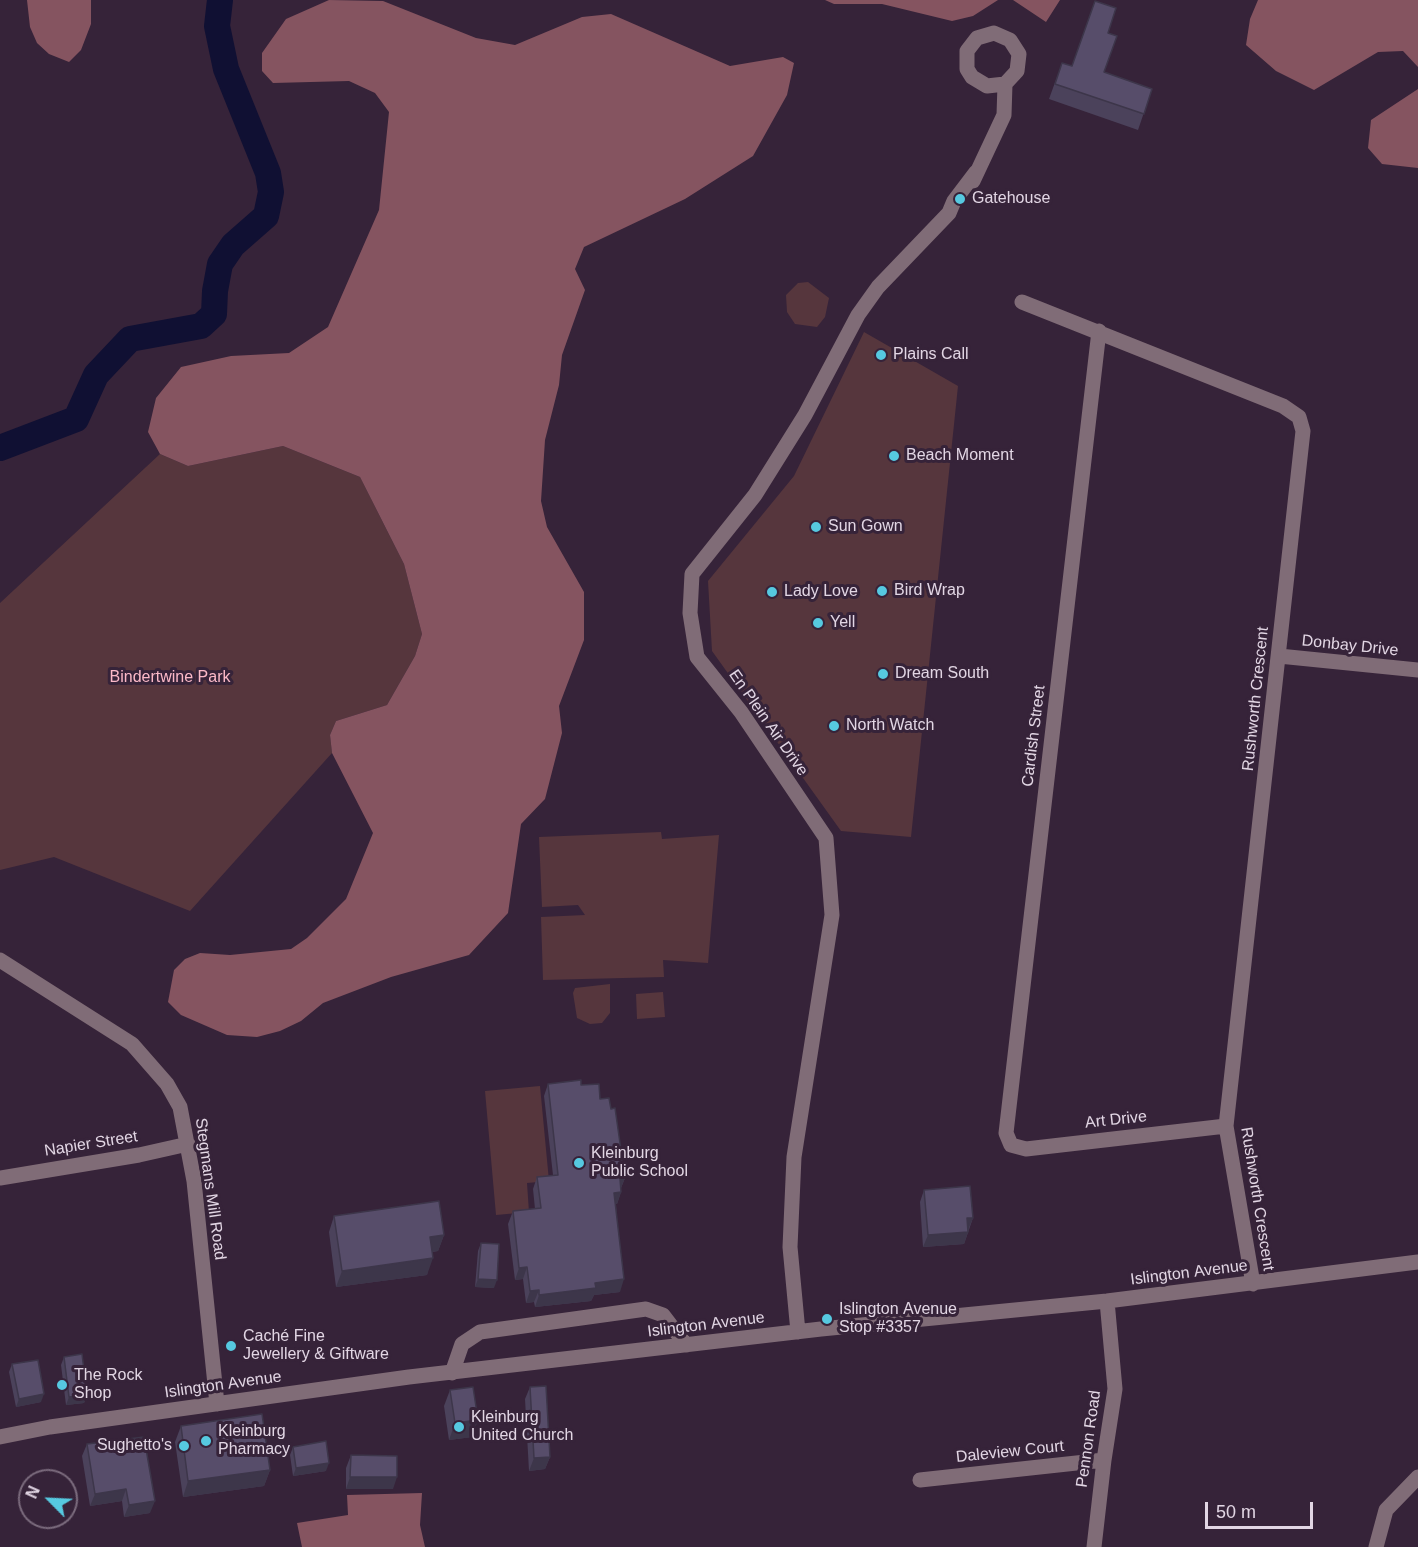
<!DOCTYPE html>
<meta charset="utf-8">
<style>
body{margin:0}
#map{position:relative;width:1418px;height:1547px;overflow:hidden;background:#362339;font-family:Helvetica,sans-serif}
canvas{display:block}
.north{position:absolute;left:18px;top:1469px;width:60px;height:60px;box-sizing:border-box;background:#362339;border:2px solid #7b6b7d;border-radius:50%;rotate:294deg;font-size:16px;font-weight:700;line-height:24px;text-align:center;color:#e2d6e4}
.north::after{content:'';display:block;margin:auto;width:21px;height:27px;background:#56c9e0;clip-path:polygon(50% 0,100% 100%,50% 72%,0 100%)}
.scale{position:absolute;left:1205px;top:1502px;width:108px;height:27px;box-sizing:border-box;border:3px solid #e2d6e4;border-top:0;padding-left:8px;font-size:18px;line-height:21px;white-space:nowrap;color:#e2d6e4;-webkit-text-stroke:4px #362339;paint-order:stroke}
</style>
<div id="map">
<canvas width="1418" height="1547"></canvas>
<div class="north">N</div>
<div class="scale">50 m</div>
</div>
<script>
const g = document.querySelector('canvas').getContext('2d');
g.lineJoin = 'round';
function paint(path, color) { g.fillStyle = color; g.fill(path, 'evenodd'); }
const shape = rows => new Path2D(rows.map(r => 'M' + r).join(''));
function strokePath(path, color, width, dash) { g.strokeStyle = color; g.lineWidth = width; g.lineCap = dash ? 'butt' : 'round'; g.setLineDash(dash || []); g.stroke(path); }
function drawText(font, color, halo, rows, align = 'center') {
  g.font = font + ' Helvetica,sans-serif'; g.lineWidth = 6; g.setLineDash([]); g.textBaseline = 'middle'; g.strokeStyle = halo; g.fillStyle = color; for (const [text, x, y, turn = 0] of rows) {
    g.save(); g.translate(x, y); g.rotate((+turn || 0) * Math.PI / 180); g.textAlign = isNaN(turn) ? turn : align; if (halo) g.strokeText(text, 0, 0); g.fillText(text, 0, 0); g.restore();
  }
}
paint(shape([
 [808,282,829,298,825,317,817,327,795,324,787,312,786,295,798,283],
 [864,332,958,386,911,837,841,831,712,651,708,581,794,476],
 [283,446,360,477,404,564,422,634,415,656,387,705,336,721,330,735,332,753,190,911,54,857,0,870,0,603,160,454,188,466],
 [661,832,662,839,719,835,708,963,663,960,664,977,543,980,541,917,585,915,578,905,542,907,539,837],
 [610,984,610,1013,602,1023,590,1024,577,1018,573,993,575,988],
 [663,992,665,1017,637,1019,636,994],
 [540,1086,549,1181,527,1183,529,1212,496,1215,485,1091]
]), '#56363d');
paint(shape([
 [27,0,91,0,91,24,81,50,69,62,49,54,37,43,30,27],
 [329,0,383,1,476,38,515,45,582,17,611,14,730,66,783,57,794,63,787,95,753,156,685,199,584,247,575,269,585,290,562,355,559,385,545,440,541,501,547,527,584,592,584,640,559,706,562,733,545,799,521,824,508,913,469,955,391,977,323,1003,301,1021,280,1031,257,1037,227,1035,181,1015,168,1002,174,970,185,959,200,953,230,955,291,949,307,938,346,899,373,833,332,753,330,735,336,721,387,705,415,656,422,634,404,564,360,477,283,446,188,466,160,454,148,432,156,398,181,367,231,356,289,353,328,327,379,210,389,112,375,93,349,81,273,83,262,71,262,53,286,19],
 [825,0,998,0,973,16,952,21,882,4,834,4],
 [1013,0,1060,0,1046,22],
 [1258,0,1418,0,1418,67,1403,51,1378,52,1314,90,1276,71,1246,45,1250,19],
 [1418,89,1418,168,1382,164,1368,148,1371,120],
 [422,1493,420,1525,425,1547,302,1547,297,1523,348,1515,347,1495]
]), '#855460');
strokePath(shape([
 [0,448,76,419,96,375,130,339,201,326,214,314,215,291,220,264,233,245,266,216,271,192,268,173,226,69,217,26,220,0]
]), '#101033', 26);
strokePath(shape([
 [973,181,1004,115,1005,84,1017,71,1019,54,1010,40,994,33,977,38,967,51,967,69,972,77,987,86,1005,84],
 [1022,302,1283,406,1299,417,1303,431,1226,1126,1253,1284],
 [1099,331,1006,1133,1011,1145,1026,1149,1226,1126],
 [1279,656,1418,670],
 [0,960,132,1044,167,1084,180,1107,194,1181,217,1404],
 [0,1178,139,1155,188,1144],
 [798,1332,790,1247,794,1157,832,915,826,838,741,712,697,657,690,613,692,574,755,495,805,415,858,315,878,287,949,213,954,201,976,172],
 [452,1373,462,1344,480,1332,646,1309,663,1315,686,1345],
 [0,1437,50,1427,409,1377,821,1329,1107,1301,1418,1262],
 [920,1480,1104,1460],
 [1094,1547,1104,1460,1115,1389,1107,1301],
 [1376,1547,1386,1510,1418,1477]
]), '#806c77', 15);
paint(shape([
 [1108,33,1104,72,1152,89,1138,130,1049,99,1062,63,1072,66],
 [548,1084,581,1085,600,1099,611,1109,625,1178,621,1188,621,1192,617,1204,616,1204,620,1292,594,1295,591,1301,535,1307,534,1302,526,1303,523,1279,515,1280,508,1224,513,1211,535,1209,533,1189,537,1177,553,1175,544,1096],
 [924,1190,973,1218,964,1244,923,1247,920,1202],
 [334,1216,444,1235,438,1251,432,1252,427,1275,336,1287,329,1232],
 [481,1243,494,1288,475,1287,478,1251],
 [64,1357,87,1395,84,1403,66,1405,61,1365],
 [12,1364,41,1402,16,1407,9,1372],
 [530,1387,550,1457,545,1469,529,1471,525,1399],
 [450,1390,472,1437,449,1440,444,1406],
 [181,1426,270,1470,264,1486,183,1497,175,1442],
 [87,1444,150,1513,124,1517,122,1501,90,1506,82,1456],
 [293,1447,326,1471,293,1476,290,1455],
 [351,1455,393,1489,346,1489,346,1468]
]), '#4b425b');
paint(shape([
 [625,1178,620,1190,620,1179],
 [621,1192,617,1204,610,1205,614,1193],
 [967,1218,973,1218,968,1230],
 [968,1232,964,1244,923,1247,928,1235],
 [444,1235,438,1251,424,1253,430,1237],
 [433,1258,427,1275,336,1287,342,1271],
 [527,1267,523,1279,515,1280,519,1268],
 [478,1279,497,1280,494,1288,475,1287],
 [624,1279,620,1292,594,1295,591,1301,535,1307,539,1295,595,1283],
 [539,1290,534,1302,526,1303,530,1291],
 [44,1394,41,1402,16,1407,19,1399],
 [87,1395,84,1403,66,1405,69,1397],
 [478,1420,472,1437,449,1440,455,1423],
 [550,1457,545,1469,529,1471,534,1458],
 [329,1463,326,1471,293,1476,296,1468],
 [270,1470,264,1486,183,1497,188,1481],
 [350,1477,397,1477,393,1489,346,1489],
 [126,1489,122,1501,90,1506,95,1494],
 [155,1501,150,1513,124,1517,129,1505]
]), '#3d364a');
const building = shape([
 [1095,1,1116,8,1108,33,1117,36,1104,72,1152,89,1144,114,1055,84,1062,63,1072,66,1095,1],
 [581,1080,581,1085,599,1084,600,1099,609,1098,611,1109,615,1108,625,1178,620,1179,621,1192,614,1193,624,1279,595,1283,596,1288,539,1295,539,1290,530,1291,527,1267,519,1268,513,1211,541,1208,537,1177,558,1175,548,1084,581,1080],
 [970,1186,973,1218,967,1218,968,1232,928,1235,924,1190,970,1186],
 [439,1201,444,1235,430,1237,433,1258,342,1271,334,1216,439,1201],
 [481,1243,499,1244,497,1280,478,1279,481,1243],
 [82,1354,87,1395,69,1397,64,1357,82,1354],
 [38,1360,44,1394,19,1399,12,1364,38,1360],
 [546,1386,550,1457,534,1458,530,1387,546,1386],
 [473,1387,478,1420,455,1423,450,1390,473,1387],
 [262,1414,270,1470,188,1481,181,1426,262,1414],
 [144,1437,155,1501,129,1505,126,1489,95,1494,87,1444,144,1437],
 [326,1441,329,1463,296,1468,293,1447,326,1441],
 [351,1455,397,1456,397,1477,350,1477,351,1455]
]);
paint(building, '#574d6a');
strokePath(building, '#3d364a', 1.5);
for (const [x, y, r, color] of [
 [960,199,6,"#56c9e0"],
 [881,355,6,"#56c9e0"],
 [894,456,6,"#56c9e0"],
 [816,527,6,"#56c9e0"],
 [882,591,6,"#56c9e0"],
 [772,592,6,"#56c9e0"],
 [818,623,6,"#56c9e0"],
 [883,674,6,"#56c9e0"],
 [834,726,6,"#56c9e0"],
 [579,1163,6,"#56c9e0"],
 [827,1319,6,"#56c9e0"],
 [231,1346,6,"#56c9e0"],
 [62,1385,6,"#56c9e0"],
 [459,1427,6,"#56c9e0"],
 [206,1441,6,"#56c9e0"],
 [184,1446,6,"#56c9e0"]
]) { const dot = new Path2D(); dot.arc(x, y, r, 0, 2 * Math.PI); g.fillStyle = color; g.fill(dot); strokePath(dot, '#362339', 2); }
drawText('16px', '#e2d6e4', '#362339', [
 ["Gatehouse",972,199],
 ["Plains Call",893,355],
 ["Beach Moment",906,456],
 ["Sun Gown",828,527],
 ["Bird Wrap",894,591],
 ["Lady Love",784,592],
 ["Yell",830,623],
 ["Dream South",895,674],
 ["North Watch",846,726],
 ["Kleinburg",591,1154],
 ["Public School",591,1172],
 ["Islington Avenue",839,1310],
 ["Stop #3357",839,1328],
 ["Caché Fine",243,1337],
 ["Jewellery & Giftware",243,1355],
 ["The Rock",74,1376],
 ["Shop",74,1394],
 ["Kleinburg",471,1418],
 ["United Church",471,1436],
 ["Kleinburg",218,1432],
 ["Pharmacy",218,1450],
 ["Sughetto's",172,1446,"right"]
], 'left');
drawText('16px', '#e2d6e4', '#362339', [
 ["Donbay Drive",1350,646,6],
 ["Rushworth Crescent",1256,699,-84],
 ["En Plein Air Drive",768,723,55],
 ["Cardish Street",1034,736,-83],
 ["Art Drive",1116,1120,-6],
 ["Napier Street",91,1144,-9],
 ["Stegmans Mill Road",210,1189,82],
 ["Rushworth Crescent",1257,1199,81],
 ["Islington Avenue",1189,1273,-7],
 ["Islington Avenue",706,1325,-7],
 ["Islington Avenue",223,1385,-8],
 ["Pennon Road",1089,1439,-82],
 ["Daleview Court",1010,1452,-6]
]);
drawText('16px', '#fbb9c8', '#362339', [
 ["Bindertwine Park",170,678]
]);
</script>
